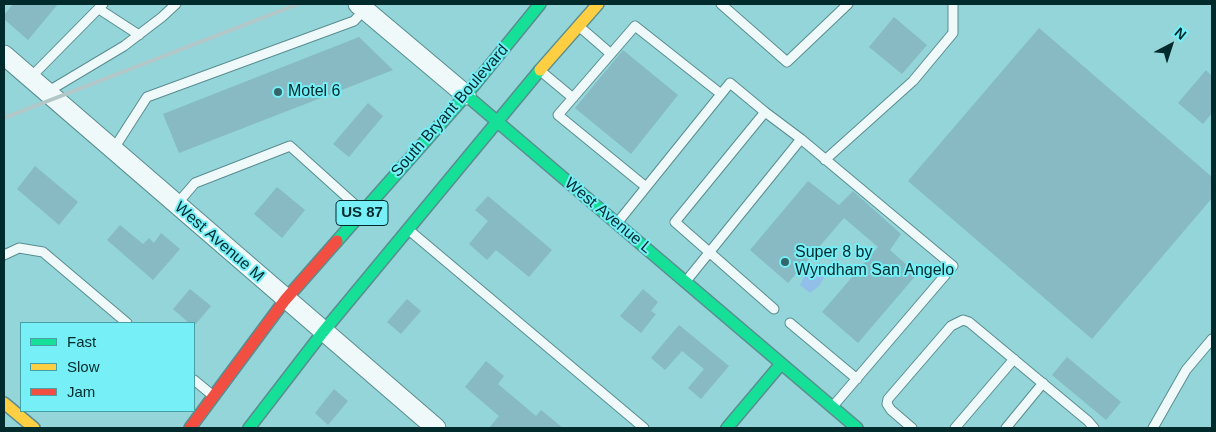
<!DOCTYPE html>
<style>
body{margin:0}
#map{position:relative;width:1216px;height:432px;overflow:hidden;background:#93d5d9;font-family:Arial,sans-serif}
canvas{display:block}
.frame{position:absolute;inset:0;border:5px solid #012a2d;pointer-events:none}
.legend{position:absolute;left:20px;top:322px;width:175px;height:90px;box-sizing:border-box;background:#76eff6;border:1px solid #47a0a6;margin:0;padding:6px 9px;list-style:none;font-size:15px;color:#012a2d}
.legend li{display:flex;align-items:center;gap:10px;height:25px}
.legend b{width:25px;border:1px solid #47a0a6}
.north{position:absolute;left:1146px;top:20px;width:50px;height:50px;-webkit-text-stroke:4px #76eff6;paint-order:stroke;rotate:40deg;font-size:14px;font-weight:700;line-height:20px;text-align:center;color:#012a2d}
.north::after{content:'';display:block;margin:auto;width:18px;height:22px;background:#012a2d;clip-path:polygon(50% 0,100% 100%,50% 72%,0 100%)}
</style>
<div id="map">
<canvas width="1216" height="432"></canvas>
<div class="frame"></div>
<ul class="legend">
<li><b style="height:6px;background:#16e098"></b>Fast</li>
<li><b style="height:6px;background:#ffcf43"></b>Slow</li>
<li><b style="height:6px;background:#f24e42"></b>Jam</li>
</ul>
<div class="north">N</div>
</div>
<script>
const g = document.querySelector('canvas').getContext('2d');
g.lineJoin = 'round';
function paint(path, color) { g.fillStyle = color; g.fill(path, 'evenodd'); }
const shape = rows => new Path2D(rows.map(r => 'M' + r).join(''));
function strokePath(path, color, width, dash) { g.strokeStyle = color; g.lineWidth = width; g.lineCap = dash ? 'butt' : 'round'; g.setLineDash(dash || []); g.stroke(path); }
function drawText(font, color, halo, rows, align = 'center') {
  g.font = font + ' Arial,sans-serif'; g.lineWidth = 4; g.setLineDash([]); g.textBaseline = 'middle'; g.strokeStyle = halo; g.fillStyle = color; for (const [text, x, y, turn = 0] of rows) {
    g.save(); g.translate(x, y); g.rotate((+turn || 0) * Math.PI / 180); g.textAlign = isNaN(turn) ? turn : align; if (halo) g.strokeText(text, 0, 0); g.fillText(text, 0, 0); g.restore();
  }
}
paint(shape([
 [815,265,826,274,819,286,810,293,800,285,806,273]
]), '#92bfe9');
paint(shape([
 [13,4,58,4,28,40,4,19,4,15],
 [894,17,927,45,902,74,869,47],
 [1039,28,1212,177,1212,198,1092,339,908,181],
 [359,37,393,70,179,153,163,114],
 [623,50,678,95,631,154,575,108],
 [1206,70,1212,76,1212,113,1203,124,1178,103],
 [368,103,383,116,349,157,333,144],
 [35,166,78,202,59,225,17,189],
 [808,181,839,205,853,191,901,234,890,250,917,274,858,343,822,312,878,247,844,218,788,283,750,250],
 [277,187,305,210,282,238,254,214],
 [488,196,552,250,529,277,496,250,487,260,469,244,488,221,475,210],
 [120,225,143,244,149,238,154,243,161,233,180,249,153,280,107,240],
 [190,289,211,306,194,326,194,323,189,323,173,309],
 [643,289,658,302,651,311,656,314,641,333,620,316],
 [407,299,421,311,401,334,387,322],
 [679,325,729,366,701,399,688,388,704,369,682,351,665,370,651,358],
 [1067,357,1121,402,1106,420,1052,375],
 [486,361,504,376,498,384,536,416,541,410,563,428,489,428,499,416,465,387],
 [334,389,348,401,328,425,315,413]
]), '#87bac2');
const lane = shape([
 [721,4,787,62,848,4],
 [99,9,139,35],
 [581,28,611,54],
 [543,73,573,98],
 [30,78,103,4],
 [47,92,124,46,162,17,176,4],
 [113,150,147,97,354,21,365,9],
 [825,160,913,81,953,33,953,4],
 [646,187,558,115,635,26,721,94],
 [176,205,195,183,290,146,361,210],
 [618,222,730,83,765,112],
 [410,231,644,428],
 [4,255,19,248,43,252,127,323],
 [687,280,801,139,953,266,834,405],
 [774,309,675,222,765,112,801,139],
 [790,323,857,379],
 [194,380,211,394],
 [912,428,891,410,887,404,888,399,951,326,963,320,969,322,1088,421,1094,428],
 [955,428,1014,359],
 [1006,428,1043,383],
 [1153,428,1186,370,1212,339]
]);
const street = shape([
 [358,4,466,95],
 [4,55,436,428]
]);
const fast = shape([
 [466,95,857,428],
 [337,241,466,95,540,4],
 [249,428,323,332,540,70],
 [727,428,781,364]
]);
const slow = shape([
 [540,70,598,4],
 [4,403,34,428]
]);
const jam = shape([
 [190,428,285,300,337,241]
]);
strokePath(lane, '#598d90', 11);
strokePath(street, '#598d90', 21);
strokePath(fast, '#598d90', 14);
strokePath(slow, '#598d90', 14);
strokePath(jam, '#598d90', 14);
strokePath(lane, '#eff9f9', 9);
strokePath(street, '#eff9f9', 19);
strokePath(fast, '#16e098', 11);
strokePath(slow, '#ffcf43', 11);
strokePath(jam, '#f24e42', 11);
strokePath(shape([
 [4,118,298,4]
]), '#b3c7c8', 4);
for (const [x, y, r, color] of [
 [278,92,5,"#346669"],
 [785,262,5,"#346669"]
]) { const dot = new Path2D(); dot.arc(x, y, r, 0, 2 * Math.PI); g.fillStyle = color; g.fill(dot); strokePath(dot, '#76eff6', 2); }
for (const [x, y, w] of [
 [362,213,52]
]) { const box = new Path2D(); box.roundRect(x - w / 2, y - 12.5, w, 25, 4); g.fillStyle = '#76eff6'; g.fill(box); strokePath(box, '#012a2d', 1); }
drawText('bold 15px', '#012a2d', null, [
 ["US 87",362,213]
]);
drawText('16px', '#012a2d', '#76eff6', [
 ["Motel 6",288,92],
 ["Super 8 by",795,253],
 ["Wyndham San Angelo",795,271]
], 'left');
drawText('16px', '#012a2d', '#76eff6', [
 ["South Bryant Boulevard",450,111,-49],
 ["West Avenue L",608,216,40],
 ["West Avenue M",219,242,41]
]);
</script>
